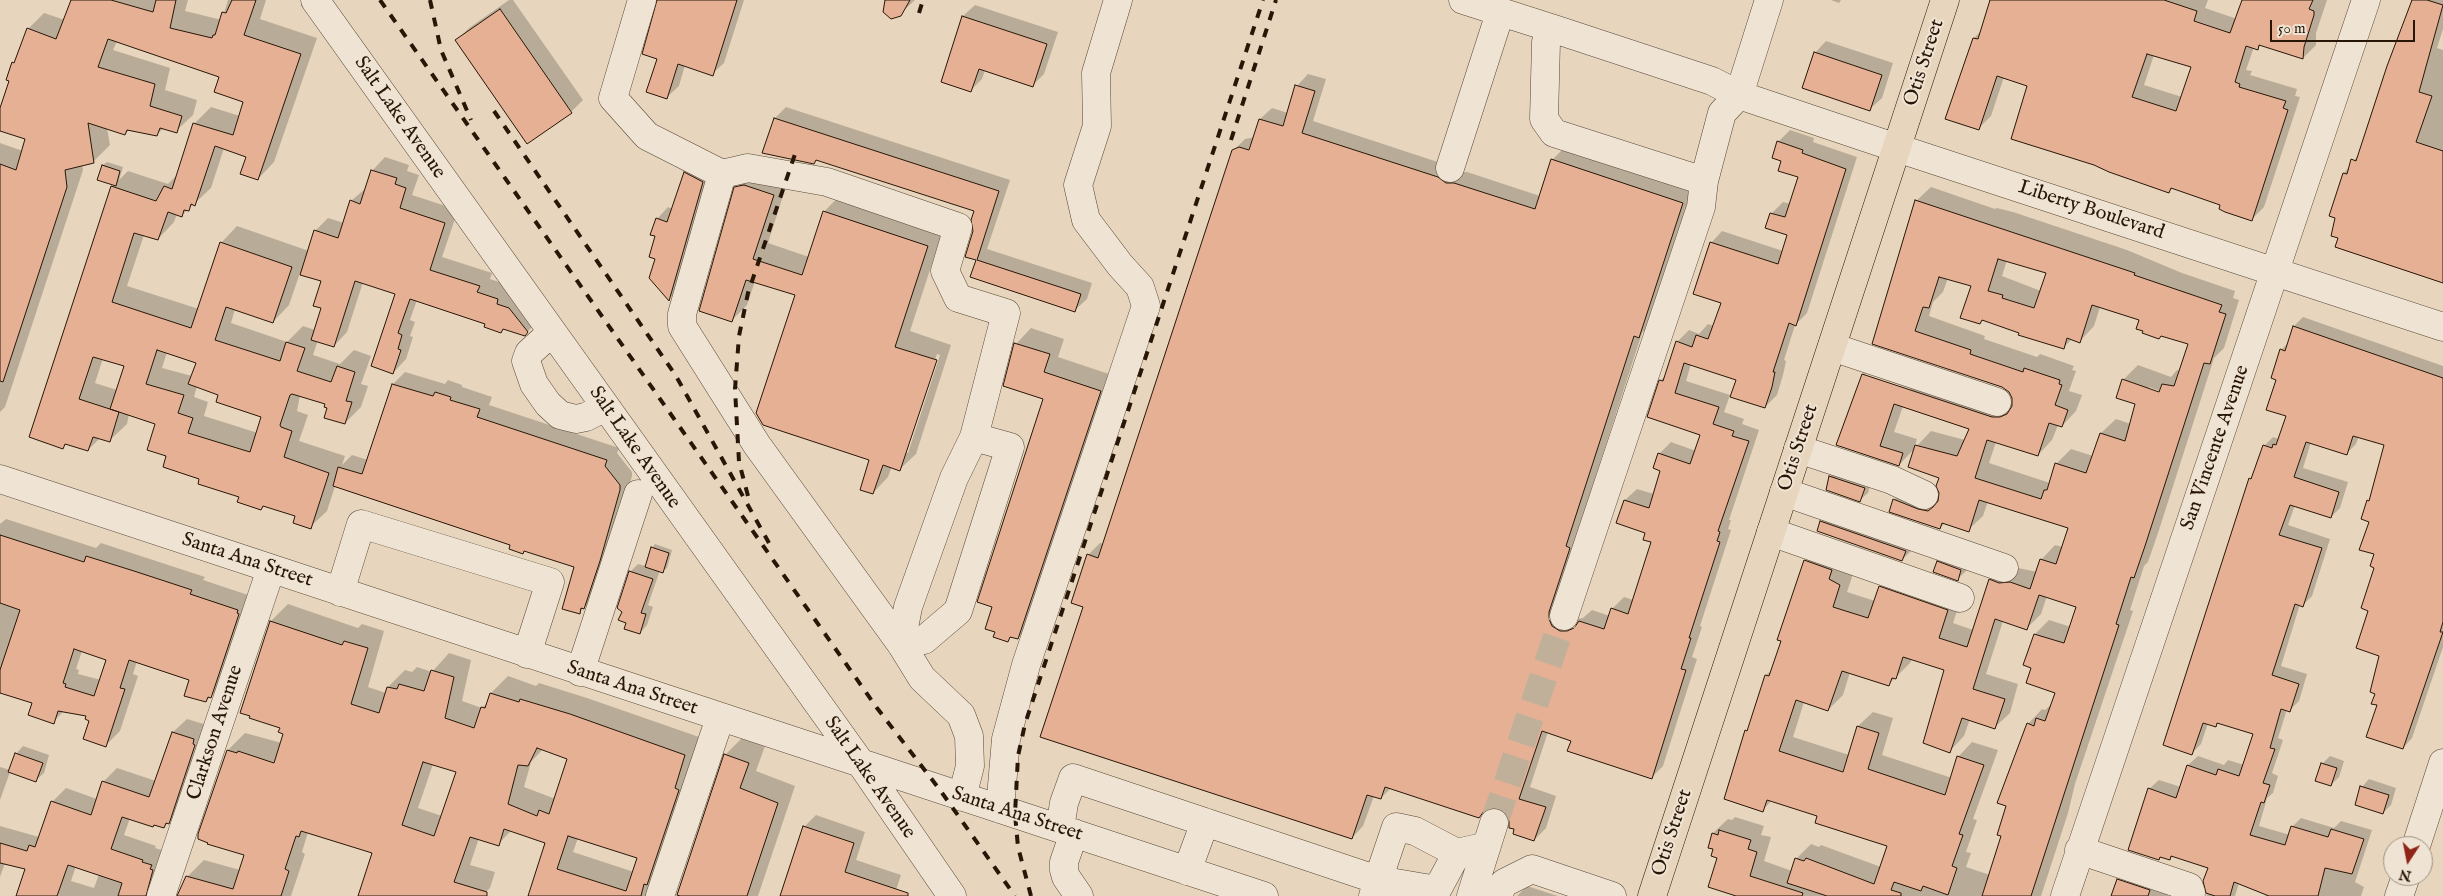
<!DOCTYPE html>
<style>
body{margin:0}
#map{position:relative;width:2443px;height:896px;overflow:hidden;background:#e7d6bd;font-family:"IM FELL English",serif}
canvas{display:block}
.north{position:absolute;left:2383px;top:836px;width:50px;height:50px;box-sizing:border-box;background:#efe4d4;border:1px solid #9f9282;border-radius:50%;rotate:191deg;font-size:14px;font-weight:700;line-height:20px;text-align:center;color:#281607}
.north::after{content:'';display:block;margin:auto;width:18px;height:22px;background:#8f2418;clip-path:polygon(50% 0,100% 100%,50% 72%,0 100%)}
.scale{position:absolute;left:2270px;top:20px;width:145px;height:22px;box-sizing:border-box;border:2px solid #281607;border-top:0;padding-left:6px;font-size:15px;line-height:18px;white-space:nowrap;color:#281607;-webkit-text-stroke:4px #efe4d4;paint-order:stroke}
</style>
<div id="map">
<canvas width="2443" height="896"></canvas>
<div class="north">N</div>
<div class="scale">50 m</div>
</div>
<script>
const g = document.querySelector('canvas').getContext('2d');
g.lineJoin = 'round';
function paint(path, color) { g.fillStyle = color; g.fill(path, 'evenodd'); }
const shape = rows => new Path2D(rows.map(r => 'M' + r).join(''));
function strokePath(path, color, width, dash) { g.strokeStyle = color; g.lineWidth = width; g.lineCap = dash ? 'butt' : 'round'; g.setLineDash(dash || []); g.stroke(path); }
function drawText(font, color, halo, rows, align = 'center') {
  g.font = font + ' "IM FELL English",serif'; g.lineWidth = 4; g.setLineDash([]); g.textBaseline = 'middle'; g.strokeStyle = halo; g.fillStyle = color; for (const [text, x, y, turn = 0] of rows) {
    g.save(); g.translate(x, y); g.rotate((+turn || 0) * Math.PI / 180); g.textAlign = isNaN(turn) ? turn : align; if (halo) g.strokeText(text, 0, 0); g.fillText(text, 0, 0); g.restore();
  }
}
paint(shape([
 [72,0,188,0,185,11,222,20,228,0,266,0,260,19,317,38,274,162,258,179,248,156,224,148,211,188,182,215,177,214,174,222,158,239,144,235,127,286,199,309,221,243,237,226,309,251,315,231,328,218,344,223,351,201,366,188,372,171,385,157,409,165,407,171,419,175,412,195,458,210,442,257,492,273,490,279,511,286,541,318,525,334,505,328,501,332,486,323,417,300,410,320,415,322,410,336,413,337,406,359,393,373,396,294,363,282,347,332,334,346,318,340,313,355,340,364,354,350,371,356,361,384,368,386,361,407,345,423,327,403,300,395,297,411,308,415,299,441,345,456,342,465,352,455,368,460,393,384,405,372,445,384,448,380,462,385,462,387,492,397,489,405,619,448,617,453,632,472,632,476,612,547,592,600,579,612,575,566,335,486,327,511,310,527,297,515,265,505,261,509,241,496,201,478,168,455,156,423,129,414,127,424,110,440,101,437,88,450,67,443,63,447,112,187,115,184,99,179,103,165,107,162,123,167,119,180,128,171,168,184,178,174,194,124,211,107,240,116,245,101,221,76,117,41,113,50,170,68,165,90,197,100,193,115,176,131,164,128,157,134,130,129,125,134,107,128,110,145,93,162,82,164,83,170,5,407,0,412,0,143,23,151,27,138,0,129,0,113,10,80,7,79,28,29,44,13,65,20],
 [300,273,323,280,322,308,315,330,303,326,287,342,231,323,235,309,273,322,289,305],
 [167,352,198,362,192,376,162,368],
 [103,358,125,365,117,390,95,383],
 [197,386,220,394,263,416,258,433,204,416,208,402,194,397],
 [509,0,513,0,583,100,571,112,457,40,469,28],
 [657,0,744,0,724,63,712,74,685,65,679,86,667,97,658,58],
 [886,0,915,0,900,14,887,15,884,8],
 [1831,0,1841,0,1839,3],
 [1992,0,2208,0,2205,8,2237,19,2243,0,2327,0,2316,33,2316,45,2303,58,2261,45,2258,48,2254,47,2246,70,2252,71,2250,75,2297,89,2295,96,2300,97,2264,207,2251,220,2222,204,2173,187,2169,192,2029,85,2004,77,1991,116,1978,129,1974,38,1982,30],
 [2154,55,2192,66,2182,97,2144,85],
 [2412,0,2443,0,2443,29,2437,48,2443,50,2443,282,2339,237,2337,218,2330,215,2344,173,2360,153],
 [975,5,1058,32,1044,74,1032,86,985,70,982,79,970,91,963,16],
 [1826,41,1893,63,1882,98,1870,109,1815,53],
 [1308,74,1326,79,1313,121,1450,166,1458,172,1467,172,1540,196,1552,160,1564,148,1694,191,1650,325,1642,333,1577,534,1581,536,1572,620,1583,618,1592,610,1610,616,1612,609,1624,597,1633,600,1653,542,1646,532,1618,523,1625,500,1637,489,1654,494,1662,470,1659,454,1671,442,1696,451,1702,435,1660,381,1666,375,1677,342,1689,330,1699,334,1708,324,1714,326,1722,302,1711,243,1722,231,1783,251,1788,234,1767,228,1772,213,1783,202,1791,204,1800,176,1782,160,1778,142,1790,130,1814,138,1813,142,1857,157,1807,313,1795,325,1784,360,1786,361,1783,375,1777,395,1765,407,1737,379,1691,364,1686,381,1730,395,1724,412,1744,419,1742,424,1759,430,1729,520,1731,520,1728,529,1731,530,1700,626,1702,627,1692,657,1697,659,1663,766,1652,777,1572,740,1548,732,1530,787,1556,796,1546,828,1534,840,1516,828,1507,812,1500,807,1488,808,1479,817,1391,788,1381,798,1374,796,1363,826,1352,838,1084,606,1088,555,1100,543,1104,544,1233,151,1245,139,1255,137,1260,119,1272,108,1288,113,1297,86],
 [786,107,1010,180,987,249,1092,283,1087,299,1075,310,972,276,977,259,967,256,974,232,976,211,818,159,814,163,764,152,775,118],
 [697,161,714,170,681,288,669,299,651,278,657,259,657,219,668,207,673,209,685,173],
 [751,172,788,180,768,243,809,257,824,212,839,196,943,230,910,331,951,345,916,454,900,469,892,466,888,477,873,493,871,459,797,294,755,281,747,305,732,320,736,188],
 [937,354,940,355,908,453,905,453],
 [1931,187,1995,209,1997,208,2013,212,2127,250,2182,273,2235,291,2233,298,2239,300,2224,348,2214,358,2159,530,2148,562,2144,566,2130,610,2133,611,2075,784,2068,813,2041,896,1740,896,1714,848,1709,847,1713,833,1728,819,1732,820,1735,817,1764,826,1761,835,1771,837,1764,861,1792,871,1796,859,1811,844,1819,847,1821,845,1881,867,1888,845,1819,815,1772,800,1762,811,1746,731,1750,727,1766,675,1773,669,1805,561,1820,546,1854,571,1847,592,1875,601,1880,587,1895,572,1962,596,1953,623,1973,630,1990,580,2004,565,2037,572,2041,560,2055,545,2063,547,2069,527,1988,501,1983,516,1968,530,1945,523,1940,528,1894,500,1909,486,1940,496,1940,477,1916,447,1899,465,1837,444,1863,374,1878,360,2013,403,2010,391,2002,386,1874,343,1916,201],
 [2007,260,2047,272,2041,291,2002,276],
 [1948,278,1973,285,1980,323,1983,320,2063,348,2072,339,2080,341,2094,326,2100,307,2141,320,2190,343,2181,371,2177,370,2171,377,2138,365,2123,380,2137,403,2131,424,2116,419,2101,433,2093,456,2071,449,2057,463,2050,483,1989,463,1996,442,2038,455,2052,440,2058,425,2062,426,2076,411,2082,395,2069,391,2076,371,2072,370,2074,366,2040,354,2037,357,1984,339,1985,336,1929,316,1933,302,1943,292],
 [1865,373,1911,389,1909,391,1864,376],
 [2149,387,2165,393,2164,395,2149,390],
 [1903,406,1970,429,1965,440,1931,431,1914,449,1917,439,1894,432],
 [2047,596,2077,606,2071,627,2049,620,2035,634,2032,667,2057,692,2053,703,2045,710,2042,709,2028,724,2003,835,1990,875,1966,867,1971,853,1966,852,1977,820,1973,819,1998,750,1972,742,1958,757,1952,778,1882,755,1893,718,1873,712,1858,726,1849,755,1793,737,1804,702,1828,710,1843,695,1850,672,1888,685,1910,663,1912,659,1945,670,1950,751,1964,736,1970,719,1995,727,2010,713,2018,684,1986,674,2003,621,2027,628,2041,614],
 [2303,317,2443,366,2443,647,2412,738,2403,748,2378,705,2376,693,2381,655,2369,610,2376,567,2376,554,2370,521,2363,518,2371,498,2385,445,2359,436,2356,444,2347,453,2311,442,2303,468,2348,482,2340,508,2331,517,2295,505,2288,525,2330,539,2312,596,2303,605,2300,604,2281,666,2307,674,2299,701,2290,710,2287,709,2278,738,2283,740,2272,773,2278,776,2273,793,2267,798,2259,826,2290,835,2292,827,2301,818,2334,828,2341,821,2372,830,2355,882,2364,887,2361,896,2265,896,2266,893,2239,883,2235,896,2207,896,2205,881,2209,867,2173,855,2170,859,2162,856,2159,859,2149,789,2159,780,2181,787,2188,765,2198,756,2224,765,2228,760,2244,765,2254,733,2219,722,2215,726,2208,723,2201,744,2192,753,2165,744,2250,479,2254,475,2264,446,2273,437,2279,439,2287,415,2278,379,2281,350,2289,342,2294,326],
 [1031,328,1064,339,1058,357,1115,376,1033,623,1018,638,1012,636,1008,640,996,631,994,606,1045,398,1016,344],
 [1838,469,1872,480,1868,493,1860,500,1828,489,1830,476],
 [1843,499,1924,538,1902,560,1821,522],
 [6,519,96,548,101,543,205,577,203,580,251,596,225,683,206,701,191,679,137,661,133,674,138,676,120,731,106,745,88,715,64,711,53,722,33,702,0,691,0,524],
 [82,651,108,659,101,680,78,674,79,670,76,669],
 [1960,540,1980,557,1958,579,1938,562],
 [655,544,672,550,667,568,663,571,660,570,648,605,653,607,647,625,640,633,628,622,623,611,619,609,631,571,638,564,646,566,652,548],
 [288,604,358,628,362,624,384,631,368,687,386,693,388,687,405,670,412,672,417,667,432,672,449,653,471,660,462,701,482,708,488,702,491,693,508,676,536,686,539,683,587,698,702,738,654,896,529,896,547,842,512,830,498,844,479,838,470,865,495,872,490,888,482,896,359,896,374,852,308,832,302,852,305,854,291,896,179,896,187,877,204,860,240,870,245,855,199,838,228,750,245,733,282,743,285,733,281,727,241,712,271,621],
 [543,749,568,758,557,795,553,798,524,787,531,762],
 [433,764,458,772,442,816,418,808],
 [578,838,638,857,634,872,573,852],
 [187,719,207,725,182,809,164,827,130,818,124,835,156,846,155,848,165,851,157,896,18,896,26,869,5,863,0,877,0,826,39,837,52,802,66,788,97,799,103,782,117,768,156,781,173,732],
 [76,866,99,874,94,888,71,881],
 [742,738,765,746,756,771,795,786,758,896,676,896,726,754],
 [23,746,49,755,44,773,36,780,10,772,0,800,0,767,10,770,16,754],
 [2330,756,2344,761,2339,777,2331,785,2322,764],
 [2369,779,2396,788,2391,805,2383,813,2362,787],
 [816,815,865,832,856,860,901,875,894,896,781,896,804,827],
 [2127,871,2168,894,2168,896,2113,896,2118,880],
 [1527,886,1558,896,1517,896]
]), '#0003');
const building = shape([
 [71,0,111,0,153,12,156,0,176,0,170,28,212,38,213,35,215,35,222,12,226,13,232,0,256,0,244,35,301,54,258,180,240,174,246,157,215,146,195,206,191,204,189,211,184,210,182,217,168,212,158,240,134,233,112,302,191,328,220,242,292,267,273,323,226,307,215,340,280,361,286,342,305,348,297,371,331,382,337,366,355,372,346,401,352,402,345,424,324,418,327,408,324,407,325,404,292,394,290,395,280,425,281,427,292,431,284,457,329,473,311,529,293,523,295,516,263,506,261,510,237,502,239,497,198,484,199,479,163,467,166,456,147,450,155,424,110,409,124,366,93,357,79,399,119,412,110,442,93,437,88,451,65,444,63,449,29,437,111,186,156,201,164,186,172,189,193,123,233,135,243,102,214,92,219,77,108,39,98,67,155,84,150,106,182,116,177,133,160,128,157,136,127,130,125,135,88,123,94,163,65,170,67,187,3,382,0,381,0,164,16,170,25,139,0,131,0,108,9,81,6,80,12,62,14,63,27,28,56,39,71,0],
 [157,350,196,363,188,384,218,395,216,402,261,417,250,452,188,433,193,418,178,413,184,395,146,384,157,350],
 [657,0,737,0,713,76,678,64,667,99,646,92,657,59,642,54,657,0],
 [885,0,910,0,901,16,891,19,883,12,885,0],
 [1990,0,2164,0,2197,11,2194,21,2230,33,2242,0,2313,0,2309,9,2314,11,2314,15,2304,47,2303,59,2259,45,2258,50,2246,46,2235,82,2240,84,2239,87,2286,101,2283,108,2288,110,2252,221,2225,212,2219,209,2220,205,2171,188,2169,193,2109,172,2094,165,2011,139,2027,86,1997,76,1979,130,1945,119,1973,38,1978,39,1990,0],
 [2147,54,2191,67,2176,111,2132,97,2147,54],
 [2412,0,2427,0,2443,5,2419,92,2432,96,2416,142,2443,151,2443,283,2335,247,2338,238,2331,236,2335,218,2329,216,2343,173,2347,174,2351,159,2356,161,2387,66,2412,0],
 [500,9,572,113,527,144,455,40,500,9],
 [962,16,1047,44,1033,87,979,69,971,92,941,82,962,16],
 [1814,52,1882,75,1870,111,1802,88,1814,52],
 [1295,85,1315,91,1302,133,1438,177,1446,183,1454,183,1535,209,1551,159,1683,203,1639,338,1634,336,1566,546,1570,548,1549,612,1549,619,1552,626,1560,631,1567,631,1574,628,1579,621,1604,629,1611,608,1628,614,1651,542,1643,540,1645,533,1616,523,1624,500,1649,508,1660,471,1653,468,1658,453,1690,464,1700,435,1647,417,1659,380,1663,381,1676,341,1692,347,1696,335,1708,339,1721,303,1693,294,1710,242,1778,264,1787,235,1765,228,1770,213,1785,217,1798,177,1778,171,1781,161,1772,158,1777,141,1803,150,1802,153,1846,169,1796,326,1789,323,1773,372,1775,372,1772,387,1765,408,1730,397,1736,380,1684,363,1675,393,1719,407,1713,424,1734,431,1732,436,1749,441,1718,531,1720,532,1717,541,1720,542,1689,638,1691,638,1681,669,1686,670,1652,779,1567,751,1571,741,1542,731,1519,799,1546,807,1534,841,1513,834,1514,829,1509,828,1509,820,1506,813,1499,808,1490,808,1484,811,1479,818,1385,787,1381,799,1367,795,1352,839,1040,737,1083,607,1071,603,1087,554,1098,558,1232,150,1239,147,1249,150,1259,119,1283,126,1295,85],
 [774,118,999,191,977,260,1081,294,1075,312,970,277,976,260,965,257,973,231,971,220,974,211,816,160,814,164,762,153,774,118],
 [102,165,120,171,116,186,97,180,102,165],
 [371,170,397,178,395,184,406,188,400,208,445,223,430,270,480,286,477,292,498,299,497,304,509,308,528,332,525,336,503,329,501,333,484,327,485,324,410,299,398,333,402,335,398,349,401,350,393,374,371,366,395,294,355,281,334,347,311,340,321,308,313,306,321,281,300,275,314,230,338,238,350,200,360,204,371,170],
 [684,172,703,182,669,301,649,278,655,259,649,257,655,236,650,235,656,218,667,222,684,172],
 [744,185,774,195,753,259,802,275,823,211,928,246,895,347,937,360,900,471,883,465,873,494,860,490,869,460,763,425,756,413,795,295,746,280,732,322,699,311,734,187,744,185],
 [1915,200,2135,273,2134,275,2222,305,2219,312,2226,314,2210,364,2204,363,2145,546,2134,578,2131,577,2116,624,2119,625,2031,896,1982,896,2001,836,1997,835,2006,806,1997,803,2027,723,2034,726,2036,718,2045,721,2055,693,2026,683,2031,668,2023,665,2034,634,2064,643,2076,607,2039,595,2027,630,1995,619,1973,689,2005,699,1995,729,1962,718,1950,753,1923,743,1944,670,1903,657,1896,679,1892,678,1889,686,1842,671,1828,711,1796,700,1779,751,1843,772,1857,726,1879,733,1868,769,1945,795,1957,756,1984,765,1959,834,1963,835,1952,866,1957,868,1948,895,1923,886,1921,891,1894,882,1891,890,1901,893,1901,896,1827,896,1787,883,1795,858,1804,861,1806,858,1874,884,1887,846,1815,823,1817,816,1767,800,1763,812,1724,799,1745,730,1747,731,1765,675,1769,676,1781,641,1777,640,1804,560,1832,570,1829,579,1840,585,1833,607,1868,618,1879,586,1948,610,1939,638,1967,647,1989,579,1999,583,2010,582,2030,589,2040,559,2056,564,2068,528,1979,500,1969,532,1942,523,1940,529,1889,512,1893,499,1918,509,1928,511,1933,507,1938,501,1939,493,1936,486,1939,478,1908,467,1915,445,1957,456,1969,429,1894,404,1880,446,1903,453,1899,466,1836,445,1862,374,1992,417,2000,417,2007,414,2012,406,2012,398,2009,392,2002,387,1872,344,1915,200],
 [1998,259,2046,273,2034,308,2002,298,2003,295,1988,291,1998,259],
 [1939,277,1971,286,1960,318,1980,324,1982,320,2019,333,2018,335,2064,349,2067,338,2080,343,2092,305,2139,320,2136,329,2143,331,2142,333,2159,339,2161,336,2188,344,2174,386,2162,384,2159,392,2122,379,2116,398,2135,404,2125,441,2100,433,2086,473,2055,463,2047,490,2044,490,2041,499,1975,478,1987,440,2038,456,2049,423,2062,427,2068,410,2055,405,2062,385,2059,384,2060,380,2024,368,2023,372,1970,354,1971,350,1915,331,1923,307,1929,308,1939,277],
 [2293,326,2443,378,2443,622,2440,632,2443,632,2403,749,2366,737,2377,705,2371,704,2375,694,2370,692,2379,656,2356,648,2368,611,2361,608,2374,568,2370,566,2374,554,2359,550,2369,522,2361,519,2367,500,2369,501,2384,445,2353,436,2347,455,2306,442,2294,477,2339,492,2331,518,2290,505,2279,535,2322,548,2303,607,2295,604,2272,675,2299,684,2290,712,2281,709,2270,748,2275,749,2263,783,2270,785,2264,803,2261,802,2250,835,2285,845,2291,826,2328,837,2331,829,2364,839,2352,874,2325,868,2318,896,2269,896,2234,882,2230,896,2215,896,2206,893,2203,881,2208,868,2171,856,2170,860,2160,857,2159,860,2128,850,2148,788,2176,798,2187,765,2216,775,2218,769,2239,776,2253,734,2217,723,2216,727,2203,723,2192,755,2163,745,2249,478,2251,479,2263,445,2272,448,2273,444,2276,445,2286,416,2266,410,2276,380,2271,378,2280,349,2285,351,2293,326],
 [1014,343,1050,354,1044,372,1101,391,1018,639,1010,637,1008,642,993,637,995,632,985,629,992,607,977,602,1043,399,1003,386,1014,343],
 [392,384,433,396,435,392,451,397,450,400,480,409,477,417,607,460,605,466,620,485,620,490,600,561,584,609,581,608,580,614,562,609,574,567,524,551,523,554,509,549,510,545,333,486,338,467,362,474,392,384],
 [1829,476,1865,488,1860,502,1826,490,1829,476],
 [1820,521,1906,551,1902,561,1817,531,1820,521],
 [0,535,84,562,86,556,134,571,192,590,190,594,238,610,237,613,239,614,211,698,208,697,206,702,184,696,189,680,129,660,120,688,125,689,106,747,83,739,89,721,85,719,86,716,58,711,54,724,28,715,32,703,0,693,0,670,20,610,0,603,0,535],
 [74,649,106,660,94,696,65,687,66,684,63,683,74,649],
 [651,547,669,553,663,573,645,567,651,547],
 [1937,561,1961,570,1958,581,1933,572,1937,561],
 [629,571,653,579,641,613,646,614,640,634,624,629,626,623,618,620,622,612,617,608,629,571],
 [270,621,342,645,344,641,368,648,351,704,379,713,387,687,397,689,399,684,424,691,431,670,454,677,445,718,474,728,481,707,485,708,490,693,519,702,520,699,570,714,685,755,675,788,679,790,647,885,644,884,641,896,528,896,545,843,504,829,499,846,470,837,454,882,487,892,487,896,358,896,372,853,301,831,299,837,296,836,285,869,289,871,281,896,177,896,186,876,233,889,244,855,207,844,208,843,198,839,198,834,227,750,237,753,238,751,274,763,283,734,278,732,280,728,249,718,250,716,240,713,270,621],
 [537,748,567,759,549,814,539,810,537,816,508,804,518,765,528,766,537,748],
 [423,762,456,772,434,836,402,825,423,762],
 [568,836,637,858,626,891,557,869,568,836],
 [172,732,194,739,193,744,195,745,169,824,166,823,164,828,154,825,153,827,122,817,111,849,143,860,142,862,152,865,150,869,153,870,146,896,118,896,122,883,68,865,57,896,16,896,25,869,0,863,0,843,27,851,29,845,35,847,51,801,91,815,102,781,149,797,172,732],
 [15,753,43,763,36,782,8,772,15,753],
 [724,754,749,763,740,788,778,803,747,896,680,896,677,895,724,754],
 [2321,763,2337,768,2331,786,2315,781,2321,763],
 [2360,786,2389,795,2383,814,2355,805,2360,786],
 [803,826,854,843,845,872,908,893,908,896,780,896,803,826],
 [1719,830,1751,840,1748,849,1757,852,1750,876,1803,893,1802,896,1736,896,1708,887,1717,858,1711,856,1713,849,1708,848,1712,833,1718,835,1719,830],
 [2117,879,2150,890,2148,896,2111,896,2117,879]
]);
paint(building, '#e5b094');
strokePath(building, '#281607', 1);
strokePath(shape([
 [1494,823,1564,616]
]), '#c1b099', 28, [28, 14]);
const minor = shape([
 [315,0,862,765,952,896],
 [642,0,613,98,647,136,722,174,682,314,682,326,757,445,901,644,922,678,961,715,969,736,970,766,962,797],
 [1463,0,1551,28],
 [1450,168,1500,13],
 [722,174,748,168,827,182,958,227,945,271,958,298,1006,313,974,437],
 [1704,181,1554,133,1544,119,1546,42,1551,28,1712,81,1739,95,1897,148,2443,327],
 [552,332,529,353,526,361,534,384,548,404,560,415,576,419,586,417,605,407],
 [1832,347,1997,402],
 [974,437,1010,447,958,611,924,640,901,644,908,607,954,478,974,437],
 [1798,449,1892,480,1924,495],
 [0,479,1264,896],
 [1784,492,2004,568],
 [1771,532,1960,598],
 [340,592,361,524,550,582,527,654],
 [1564,616,1701,207,1704,181,1722,113,1739,95,1769,0],
 [580,672,638,494],
 [1000,809,1006,739,1026,665,1146,306,1140,287,1120,265,1086,220,1078,185,1097,126,1096,73,1118,0],
 [1060,828,1064,803,1073,778,1378,880,1396,827,1415,831,1457,853,1487,846],
 [1074,833,1064,862,1064,870,1066,877,1079,896],
 [2416,846,2443,763],
 [2079,850,2189,887,2191,893],
 [1187,871,1205,822],
 [161,896,271,569],
 [660,896,720,718],
 [1373,896,1378,880,1437,890,1457,853],
 [1471,896,1494,823],
 [1497,896,1504,883,1532,869,1612,896],
 [2065,896,2366,0],
 [2399,896,2406,876]
]);
const major = shape([
 [1652,896,1945,0]
]);
strokePath(minor, '#584634', 29);
strokePath(major, '#281607', 29);
strokePath(minor, '#efe4d4', 28);
strokePath(major, '#e7d6bd', 28);
strokePath(shape([
 [380,0,877,708,940,790,1015,896],
 [430,0,441,50,471,120],
 [919,13,923,0],
 [494,111,676,376,769,543],
 [1231,140,1276,0],
 [748,496,739,462,735,389,739,336,748,293,795,154],
 [1031,896,1018,847,1015,814,1018,756,1025,724,1263,0]
]), '#281607', 4, [9, 9]);
drawText('20px', '#281607', '#efe4d4', [
 ["Otis Street",1925,63,-72],
 ["Salt Lake Avenue",399,118,55],
 ["Liberty Boulevard",2091,211,18],
 ["Salt Lake Avenue",634,448,55],
 ["Otis Street",1799,448,-72],
 ["San Vincente Avenue",2216,448,-71],
 ["Santa Ana Street",247,561,18],
 ["Santa Ana Street",632,689,18],
 ["Clarkson Avenue",216,733,-72],
 ["Salt Lake Avenue",869,778,55],
 ["Santa Ana Street",1017,815,18],
 ["Otis Street",1673,833,-72]
]);
</script>
